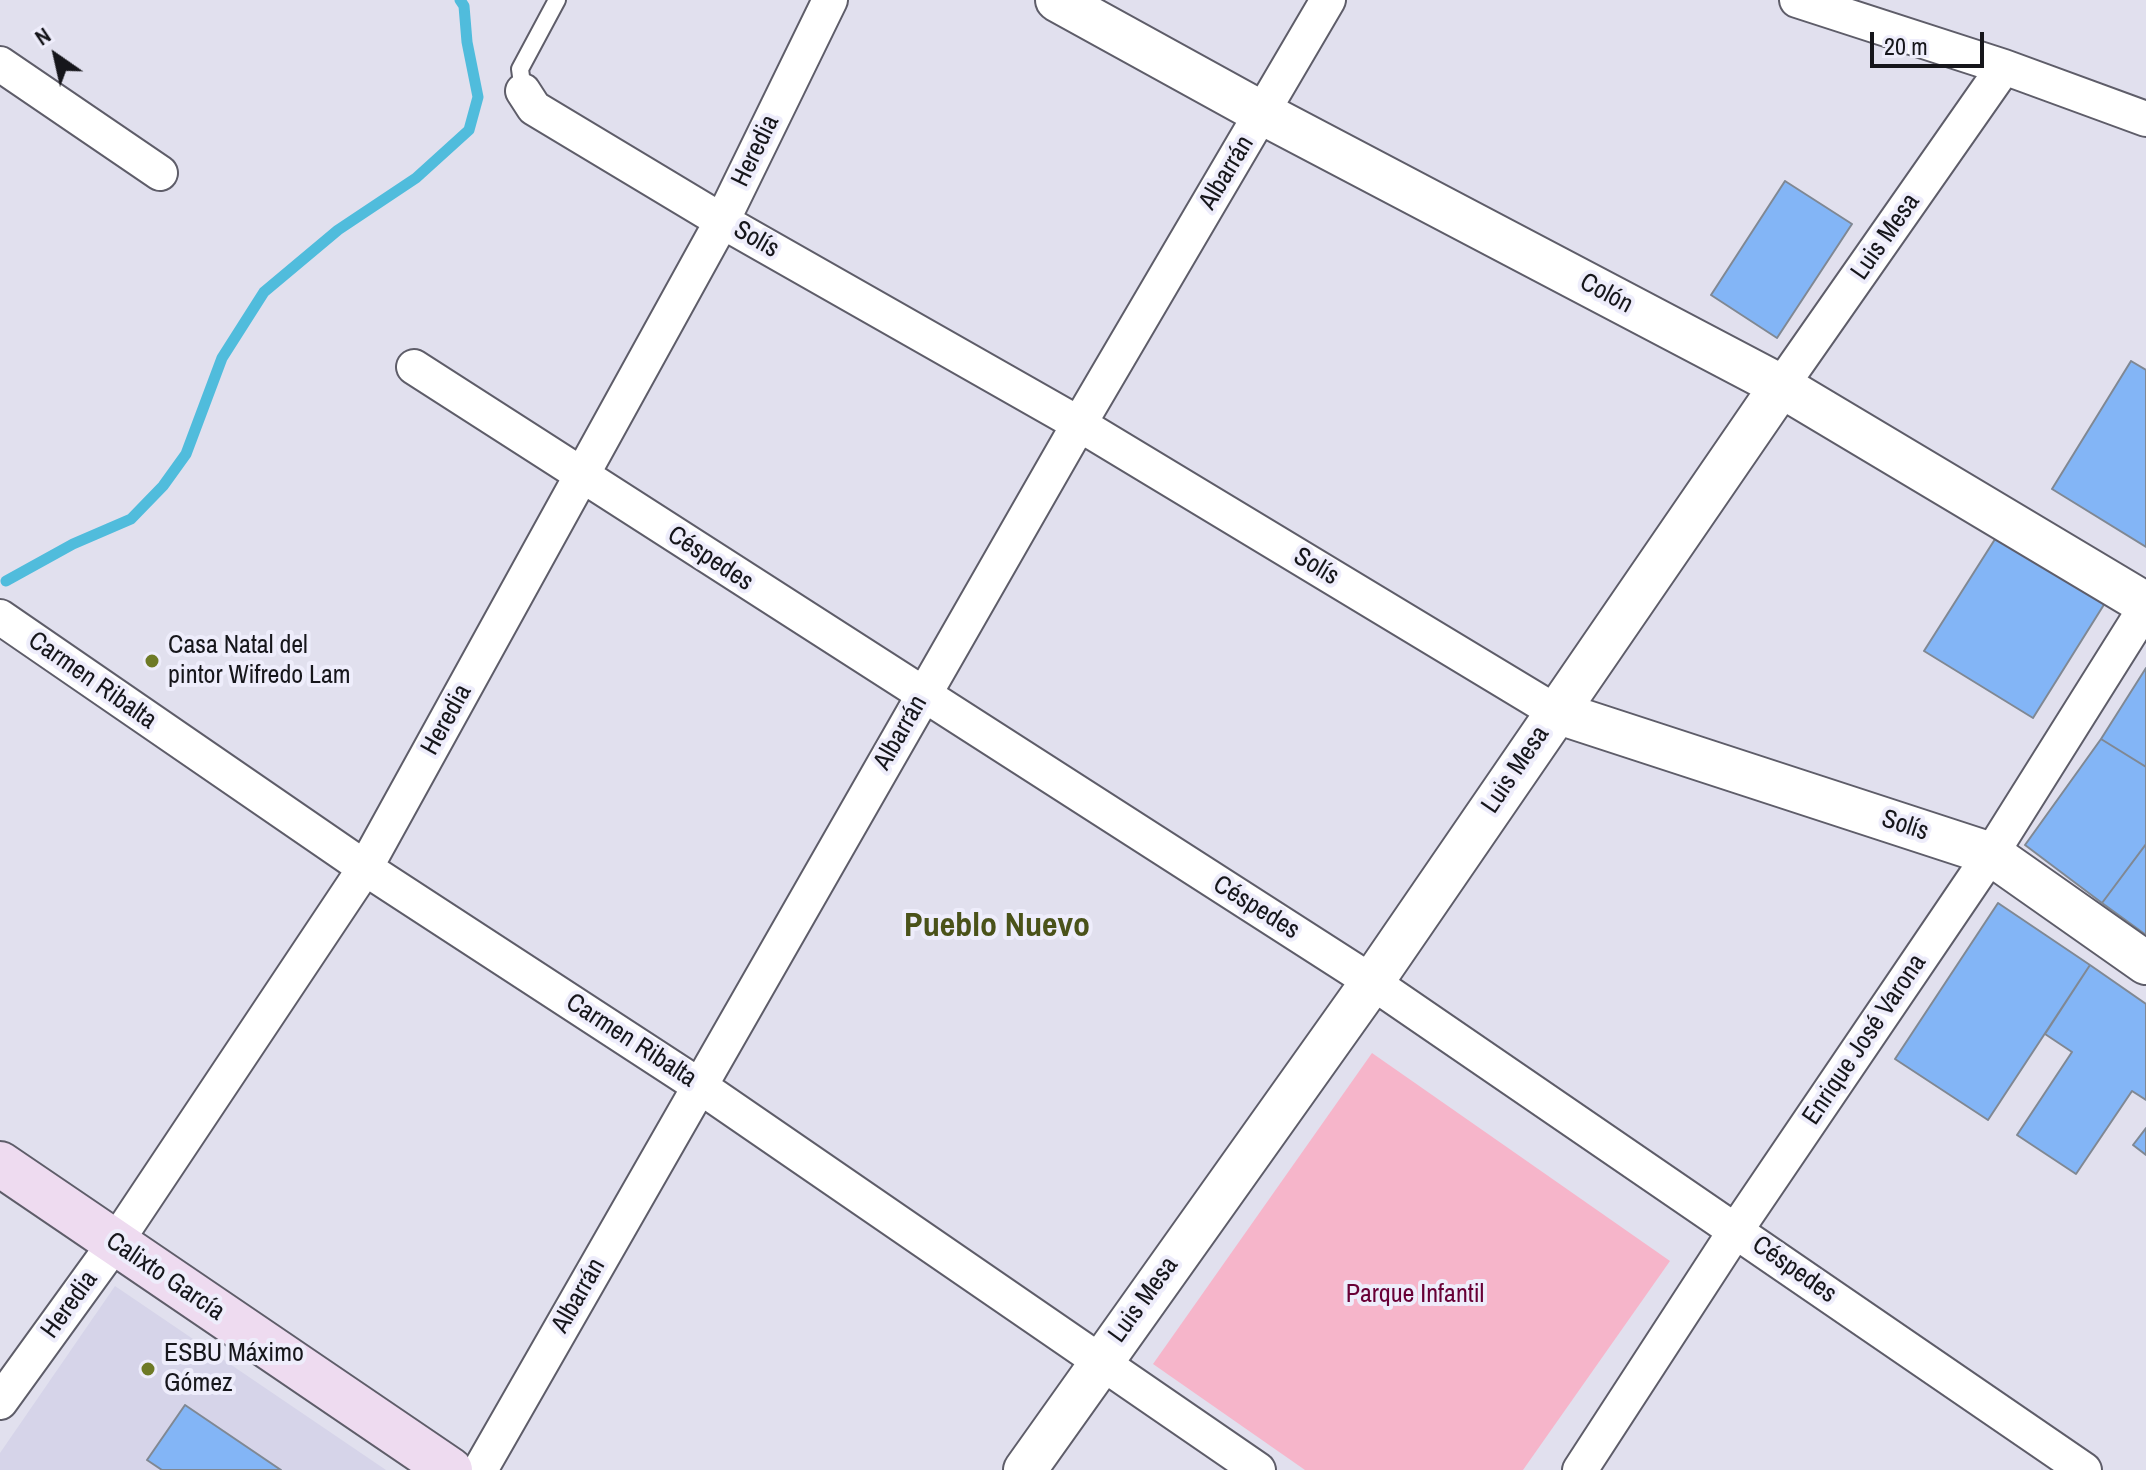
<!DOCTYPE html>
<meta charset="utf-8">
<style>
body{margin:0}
#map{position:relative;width:2146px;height:1470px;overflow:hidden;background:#e1e0ee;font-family:"Archivo Narrow",sans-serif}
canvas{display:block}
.north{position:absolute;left:16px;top:16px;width:80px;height:80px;-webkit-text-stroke:6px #eeedfb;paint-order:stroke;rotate:326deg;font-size:22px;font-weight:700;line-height:32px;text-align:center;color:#16161b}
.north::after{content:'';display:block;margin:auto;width:28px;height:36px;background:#16161b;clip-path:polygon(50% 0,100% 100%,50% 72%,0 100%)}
.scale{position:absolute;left:1870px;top:32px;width:114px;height:36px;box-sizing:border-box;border:4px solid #16161b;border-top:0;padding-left:10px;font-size:24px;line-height:28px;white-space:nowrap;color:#16161b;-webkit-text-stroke:6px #eeedfb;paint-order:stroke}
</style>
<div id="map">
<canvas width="2146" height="1470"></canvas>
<div class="north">N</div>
<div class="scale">20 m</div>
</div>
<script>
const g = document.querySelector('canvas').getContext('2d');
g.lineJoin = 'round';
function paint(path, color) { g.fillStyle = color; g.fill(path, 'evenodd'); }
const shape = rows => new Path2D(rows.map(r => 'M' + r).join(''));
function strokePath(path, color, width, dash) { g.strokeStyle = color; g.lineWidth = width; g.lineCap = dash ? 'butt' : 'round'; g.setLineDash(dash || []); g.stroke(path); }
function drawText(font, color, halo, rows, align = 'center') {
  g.font = font + ' "Archivo Narrow",sans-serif'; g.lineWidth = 8; g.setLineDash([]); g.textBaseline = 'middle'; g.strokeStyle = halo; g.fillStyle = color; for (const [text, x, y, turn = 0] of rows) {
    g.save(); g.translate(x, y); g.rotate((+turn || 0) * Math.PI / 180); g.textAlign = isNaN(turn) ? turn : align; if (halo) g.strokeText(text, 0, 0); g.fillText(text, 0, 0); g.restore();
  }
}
paint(shape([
 [115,1286,386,1470,0,1470,0,1453]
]), '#d6d4e9');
paint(shape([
 [1372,1053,1670,1261,1523,1470,1305,1470,1153,1364]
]), '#f6b5ca');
strokePath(shape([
 [6,581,73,544,131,519,163,486,186,454,222,358,264,292,338,230,416,178,469,130,478,97,467,42,464,6,460,0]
]), '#50bcdc', 11);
const building = shape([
 [1785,181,1852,224,1777,338,1711,295,1785,181],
 [2131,361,2146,370,2146,547,2052,489,2131,361],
 [1997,536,2105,603,2033,718,1924,651,1997,536],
 [2146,668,2146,767,2101,739,2146,668],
 [2101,739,2146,767,2146,844,2102,903,2025,845,2101,739],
 [2146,844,2146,935,2102,903,2146,844],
 [1998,903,2090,965,1988,1120,1895,1059,1998,903],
 [2090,965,2146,1004,2146,1100,2132,1091,2076,1174,2017,1135,2072,1052,2045,1034,2090,965],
 [2146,1128,2146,1155,2133,1145,2146,1128],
 [185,1405,281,1470,162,1470,147,1460,185,1405]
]);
paint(building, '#83b5f6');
strokePath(building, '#808893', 2);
const service = shape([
 [523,91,520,69,557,0]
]);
const minor = shape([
 [1797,0,2004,67,2146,119],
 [0,64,160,173],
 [523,91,534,108,722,221,1079,424,1556,712],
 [414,367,1372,982,2084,1470],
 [1781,386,2004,67],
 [0,617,365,868,698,1085,1258,1470],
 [0,1402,115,1243,365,868,722,221,830,0],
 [480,1470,1079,424,1328,0],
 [1580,1470,1736,1230,1991,854,2146,607]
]);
const tertiary = shape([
 [1057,0,1262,113,1781,386,2146,604],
 [1556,712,1991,854,2146,963],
 [1025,1470,1372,982,1781,386]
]);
const secondary = shape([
 [0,1164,450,1470]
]);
strokePath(service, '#5e5d69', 20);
strokePath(minor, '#5e5d69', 38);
strokePath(tertiary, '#5e5d69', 46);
strokePath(secondary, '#5e5d69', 48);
strokePath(service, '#fff', 16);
strokePath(minor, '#fff', 34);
strokePath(tertiary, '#fff', 42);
strokePath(secondary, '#eedbf0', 44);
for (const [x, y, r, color] of [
 [152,661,8,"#6e7a26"],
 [148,1369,8,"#6e7a26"]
]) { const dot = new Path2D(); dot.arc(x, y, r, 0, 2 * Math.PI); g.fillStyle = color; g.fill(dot); strokePath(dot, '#eeedfb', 3); }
drawText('26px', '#16161b', '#eeedfb', [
 ["Heredia",756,151,-64],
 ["Albarrán",1227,173,-59],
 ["Luis Mesa",1886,237,-55],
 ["Solís",756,240,30],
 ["Colón",1606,294,28],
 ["Céspedes",710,559,33],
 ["Solís",1316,567,31],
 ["Carmen Ribalta",92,681,35],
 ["Heredia",447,720,-61],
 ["Albarrán",901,733,-60],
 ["Luis Mesa",1516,770,-56],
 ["Solís",1905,826,18],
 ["Céspedes",1256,908,32],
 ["Enrique José Varona",1865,1040,-56],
 ["Carmen Ribalta",631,1041,33],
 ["Céspedes",1794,1270,35],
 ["Calixto García",165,1277,34],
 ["Albarrán",579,1296,-60],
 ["Luis Mesa",1144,1300,-54],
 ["Heredia",70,1305,-54]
]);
drawText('26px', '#16161b', '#eeedfb', [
 ["Casa Natal del",168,646],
 ["pintor Wifredo Lam",168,676],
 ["ESBU Máximo",164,1354],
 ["Gómez",164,1384]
], 'left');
drawText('26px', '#680036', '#eeedfb', [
 ["Parque Infantil",1415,1295]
]);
drawText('bold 34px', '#4a5219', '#eeedfb', [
 ["Pueblo Nuevo",997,927]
]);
</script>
